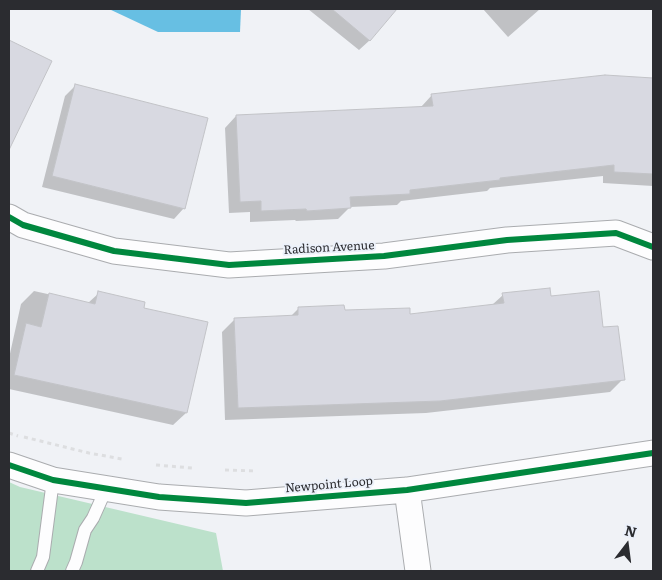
<!DOCTYPE html>
<style>
body{margin:0}
#map{position:relative;width:662px;height:580px;overflow:hidden;background:#f0f2f6;font-family:Literata,serif}
canvas{display:block}
.frame{position:absolute;inset:0;border:10px solid #2b2c30;pointer-events:none}
.north{position:absolute;left:602px;top:520px;width:50px;height:50px;-webkit-text-stroke:4px #ecf1fa;paint-order:stroke;rotate:15deg;font-size:14px;font-weight:700;line-height:20px;text-align:center;color:#2b2c30}
.north::after{content:'';display:block;margin:auto;width:18px;height:22px;background:#2b2c30;clip-path:polygon(50% 0,100% 100%,50% 72%,0 100%)}
</style>
<div id="map">
<canvas width="662" height="580"></canvas>
<div class="frame"></div>
<div class="north">N</div>
</div>
<script>
const g = document.querySelector('canvas').getContext('2d');
g.lineJoin = 'round';
function paint(path, color) { g.fillStyle = color; g.fill(path, 'evenodd'); }
const shape = rows => new Path2D(rows.map(r => 'M' + r).join(''));
function strokePath(path, color, width, dash) { g.strokeStyle = color; g.lineWidth = width; g.lineCap = dash ? 'butt' : 'round'; g.setLineDash(dash || []); g.stroke(path); }
function drawText(font, color, halo, rows, align = 'center') {
  g.font = font + ' Literata,serif'; g.lineWidth = 4; g.setLineDash([]); g.textBaseline = 'middle'; g.strokeStyle = halo; g.fillStyle = color; for (const [text, x, y, turn = 0] of rows) {
    g.save(); g.translate(x, y); g.rotate((+turn || 0) * Math.PI / 180); g.textAlign = isNaN(turn) ? turn : align; if (halo) g.strokeText(text, 0, 0); g.fillText(text, 0, 0); g.restore();
  }
}
paint(shape([
 [9,482,20,487,216,533,223,571,9,571]
]), '#bce1cb');
paint(shape([
 [109,9,241,9,240,32,158,32]
]), '#67bfe3');
paint(shape([
 [308,9,395,9,370,40,359,50],
 [483,9,540,9,508,37],
 [9,42,50,62,9,148],
 [605,76,653,79,653,186,603,183,603,176,490,188,487,191,401,201,397,205,350,207,338,219,296,221,295,220,250,222,250,212,229,213,225,128,236,116,421,108,421,107,432,95],
 [76,85,184,208,174,219,42,187,65,96],
 [34,291,88,303,99,293,143,309,186,413,173,425,9,389,9,358,21,304],
 [503,295,550,298,602,329,623,379,610,392,426,413,225,420,222,332,235,319,290,317,298,309,409,315,492,305]
]), '#0003');
const building = shape([
 [332,9,397,9,370,41,332,9],
 [9,40,52,61,9,150,9,40],
 [605,75,653,78,653,174,614,172,614,165,500,178,500,180,410,190,410,194,350,197,351,208,307,211,306,209,261,211,261,201,240,202,236,115,433,106,431,94,605,75],
 [75,84,208,118,185,209,52,176,75,84],
 [550,288,551,296,599,291,603,327,618,326,625,380,440,401,238,408,234,318,298,315,298,307,344,305,345,310,410,308,410,314,504,303,502,293,550,288],
 [98,291,145,302,144,308,208,322,187,413,14,375,26,323,41,327,49,293,95,304,98,291]
]);
paint(building, '#d8d9e1');
strokePath(building, '#c2c3c7', 1);
const service = shape([
 [37,571,43,557,53,480],
 [72,571,76,562,85,530,93,518,106,489]
]);
const minor = shape([
 [9,217,23,225,114,251,229,265,384,256,507,240,616,233,653,247],
 [9,465,53,480,159,497,246,503,407,490,653,453],
 [407,490,418,571]
]);
strokePath(service, '#aaacaf', 14);
strokePath(minor, '#aaacaf', 27);
strokePath(shape([
 [9,433,18,436],
 [24,437,89,453,122,459],
 [156,465,192,468],
 [225,470,257,471]
]), '#dddee0', 3, [4, 4]);
strokePath(service, '#fdfdfe', 12);
strokePath(minor, '#fdfdfe', 25);
strokePath(shape([
 [9,217,23,225,114,251,229,265,384,256,507,240,616,233,653,247],
 [9,465,53,480,159,497,246,503,407,490,653,453]
]), '#00873e', 6);
drawText('12px', '#2b2c30', '#ecf1fa', [
 ["Radison Avenue",329,248,-3],
 ["Newpoint Loop",329,485,-5]
]);
</script>
